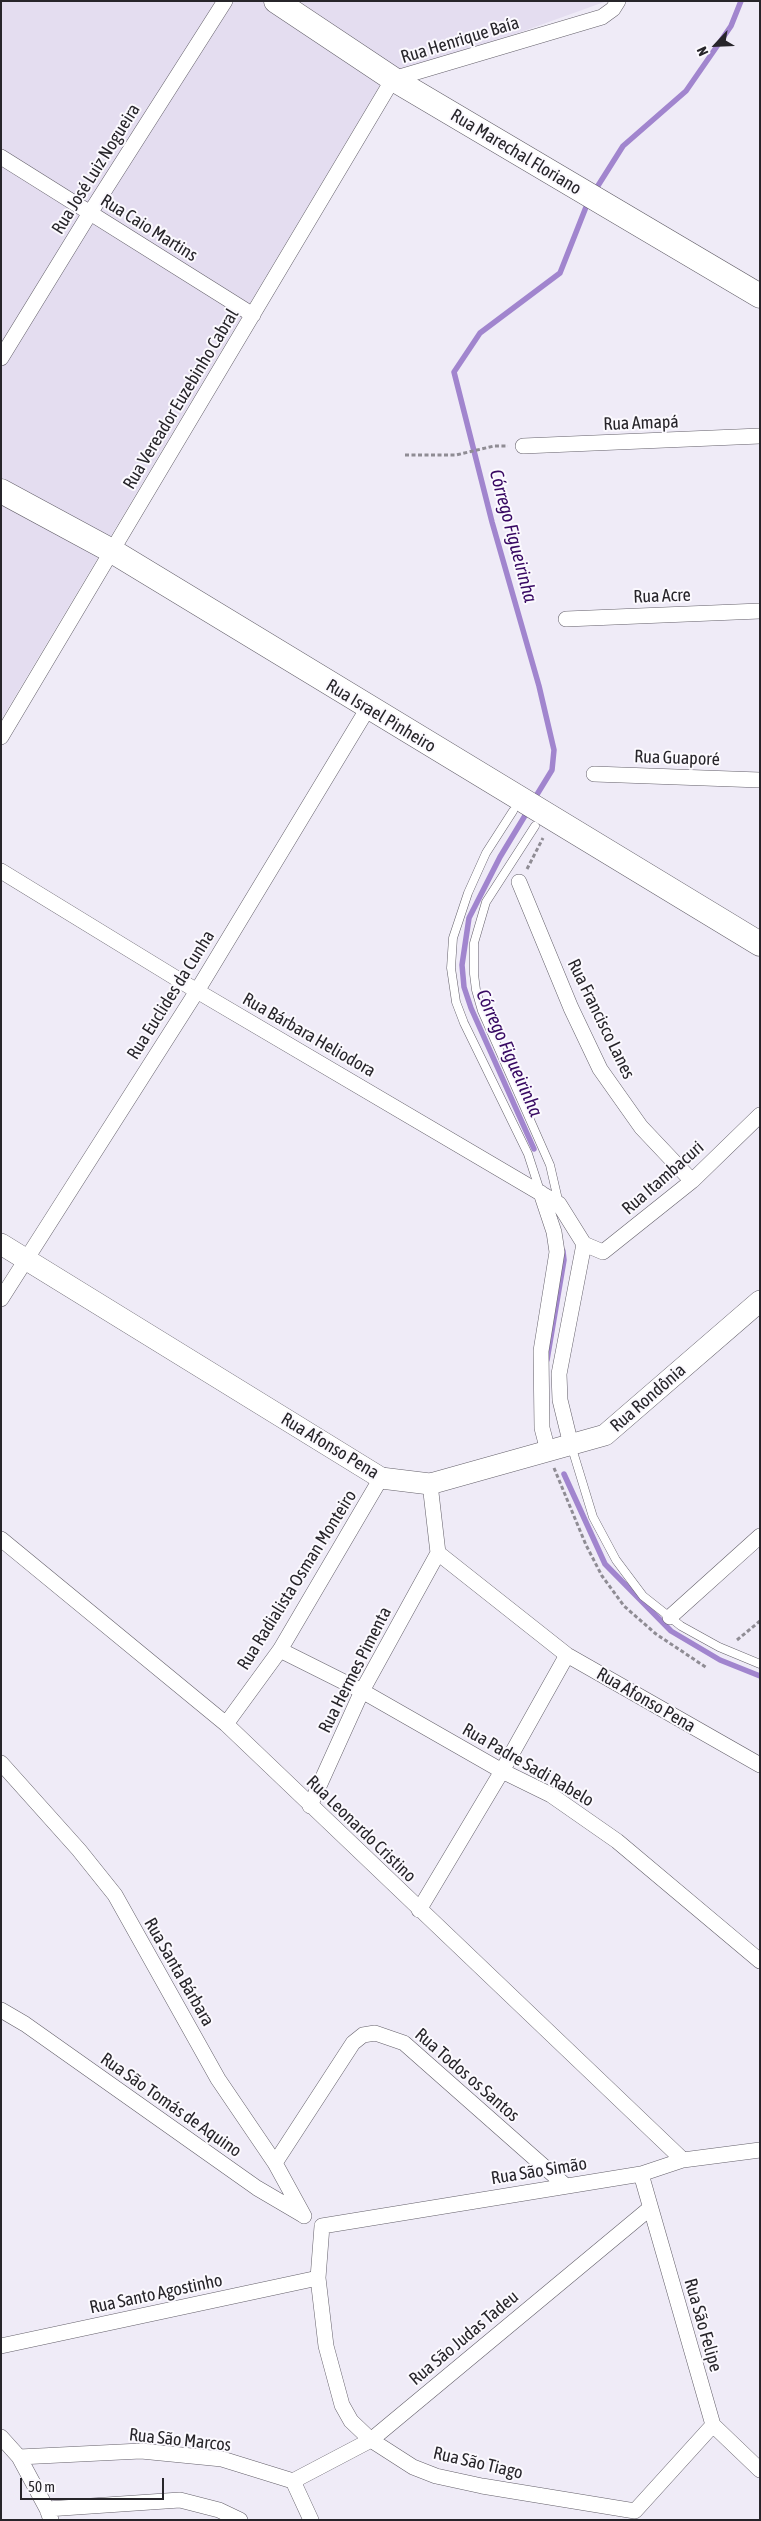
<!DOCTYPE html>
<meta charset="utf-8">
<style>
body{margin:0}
#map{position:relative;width:761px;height:2521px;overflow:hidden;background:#efebf7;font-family:"Asap Condensed",sans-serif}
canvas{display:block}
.frame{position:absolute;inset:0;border:2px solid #27252a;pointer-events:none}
.north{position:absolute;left:691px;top:20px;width:50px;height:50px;-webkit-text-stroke:4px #fbf9fe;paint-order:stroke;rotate:245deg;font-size:14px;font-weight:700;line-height:20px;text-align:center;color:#27252a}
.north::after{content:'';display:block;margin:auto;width:18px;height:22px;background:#27252a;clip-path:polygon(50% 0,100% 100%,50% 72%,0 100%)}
.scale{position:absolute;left:20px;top:2478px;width:144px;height:22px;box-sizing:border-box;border:2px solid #27252a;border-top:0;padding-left:6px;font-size:15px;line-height:18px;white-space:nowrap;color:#27252a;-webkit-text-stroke:4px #fbf9fe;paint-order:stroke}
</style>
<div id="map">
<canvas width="761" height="2521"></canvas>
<div class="frame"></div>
<div class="north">N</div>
<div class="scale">50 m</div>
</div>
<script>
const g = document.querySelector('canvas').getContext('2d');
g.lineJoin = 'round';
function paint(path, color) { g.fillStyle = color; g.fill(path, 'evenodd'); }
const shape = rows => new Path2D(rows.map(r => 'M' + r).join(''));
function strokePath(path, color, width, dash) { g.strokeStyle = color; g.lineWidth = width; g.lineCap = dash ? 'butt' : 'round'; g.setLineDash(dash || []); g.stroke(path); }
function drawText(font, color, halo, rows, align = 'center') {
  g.font = font + ' "Asap Condensed",sans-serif'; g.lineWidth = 4; g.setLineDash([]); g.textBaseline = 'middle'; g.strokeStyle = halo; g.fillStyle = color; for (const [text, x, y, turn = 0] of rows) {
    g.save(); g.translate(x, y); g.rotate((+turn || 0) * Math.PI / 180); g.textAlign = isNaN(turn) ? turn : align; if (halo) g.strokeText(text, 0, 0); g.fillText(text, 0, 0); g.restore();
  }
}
paint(shape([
 [1,1,607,1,382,82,1,720]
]), '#e4ddf0');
strokePath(shape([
 [594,192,623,146,686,91,731,26,741,1],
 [533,801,552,770,554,750,539,686,492,522,454,372,480,333,560,273,588,202],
 [529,809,500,857,469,918,462,965,464,987,471,1008,534,1149],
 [547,1360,564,1260,563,1251],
 [564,1474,605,1564,671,1631,720,1660,760,1676]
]), '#a185ce', 5.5);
const lane = shape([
 [513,811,486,853,468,893,453,938,451,968,456,1002,464,1023,528,1154,540,1191],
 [535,826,486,902,474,943,474,974,476,990,482,1011,550,1165,559,1204],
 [571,1445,593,1517,616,1560,643,1596,681,1626,719,1647,760,1664]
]);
const street = shape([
 [1,157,253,315],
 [1,358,90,213,225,1],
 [523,446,760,436],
 [566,619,760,611],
 [1,737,393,79,602,17,613,9,618,1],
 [594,774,760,780],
 [1,871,197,991,559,1204,584,1244],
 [519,882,571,1008,600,1069,641,1127,692,1181],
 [541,1193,554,1232,557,1252,541,1351,542,1428,548,1451],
 [584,1244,603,1252,692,1181,760,1115],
 [1,1299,197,991,368,708],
 [571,1445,560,1400,559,1374,584,1244],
 [430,1484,438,1553,567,1655,760,1765],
 [1,1539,226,1724,683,2160],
 [670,1617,760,1536],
 [280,1650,362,1691,502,1771,551,1795,617,1841,760,1961],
 [226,1724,280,1650,381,1478],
 [1,1763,79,1850,115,1895,218,2079,275,2163,304,2216],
 [310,1806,362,1691,438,1553],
 [419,1910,502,1771,567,1655],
 [1,2010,25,2024,257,2188,303,2215],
 [275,2163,353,2043,363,2035,375,2033,404,2043,566,2186],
 [641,2174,713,2425,760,2470],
 [322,2226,318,2278,326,2346,342,2405,351,2421,371,2440,413,2467,436,2476,482,2486,635,2511,713,2425],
 [322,2226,641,2174,683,2160,760,2150],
 [1,2346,318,2278],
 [1,2437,19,2457,47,2509,51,2520],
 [19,2457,141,2451,222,2459,293,2481,311,2520],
 [293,2481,371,2440,649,2209],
 [47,2509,180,2500,219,2510,240,2520]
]);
const secondary = shape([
 [1,1244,381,1478,430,1484,605,1435,760,1301]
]);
const primary = shape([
 [276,1,393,79,760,296],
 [1,491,112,551,760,944]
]);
strokePath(lane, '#64606a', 9);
strokePath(street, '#64606a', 16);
strokePath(secondary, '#64606a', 22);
strokePath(primary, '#64606a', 25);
strokePath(shape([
 [405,455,456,455,494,446,508,446],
 [527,869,543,838],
 [554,1468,586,1545,602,1576,624,1606,656,1634,707,1668],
 [737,1640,760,1621]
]), '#8f8c94', 3, [4, 2.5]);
strokePath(lane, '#fff', 8);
strokePath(street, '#fff', 15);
strokePath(secondary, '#fff', 21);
strokePath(primary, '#fff', 24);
drawText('18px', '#27252a', '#fbf9fe', [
 ["Rua Henrique Baía",460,40,-17],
 ["Rua Marechal Floriano",516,152,31],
 ["Rua José Luiz Nogueira",96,169,-58],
 ["Rua Caio Martins",149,228,32],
 ["Rua Vereador Euzebinho Cabral",181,399,-59],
 ["Rua Amapá",641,423,-2],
 ["Rua Acre",662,596,-2],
 ["Rua Israel Pinheiro",381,716,31],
 ["Rua Guaporé",677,758,2],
 ["Rua Euclides da Cunha",171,995,-58],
 ["Rua Francisco Lanes",601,1019,64],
 ["Rua Bárbara Heliodora",309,1035,30],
 ["Rua Itambacuri",663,1178,-41],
 ["Rua Rondônia",648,1398,-41],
 ["Rua Afonso Pena",330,1446,31],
 ["Rua Radialista Osman Monteiro",297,1580,-58],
 ["Rua Hermes Pimenta",355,1670,-63],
 ["Rua Afonso Pena",646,1700,30],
 ["Rua Padre Sadi Rabelo",528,1765,30],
 ["Rua Leonardo Cristino",361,1829,44],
 ["Rua Santa Bárbara",179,1972,60],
 ["Rua Todos os Santos",467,2075,41],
 ["Rua São Tomás de Aquino",171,2105,35],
 ["Rua São Simão",539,2171,-9],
 ["Rua Santo Agostinho",156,2294,-12],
 ["Rua São Felipe",703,2325,74],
 ["Rua São Judas Tadeu",464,2338,-40],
 ["Rua São Marcos",180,2440,6],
 ["Rua São Tiago",478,2463,13]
]);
drawText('italic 19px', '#370862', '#fbf9fe', [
 ["Córrego Figueirinha",513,536,75],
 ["Córrego Figueirinha",509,1053,66]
]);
</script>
